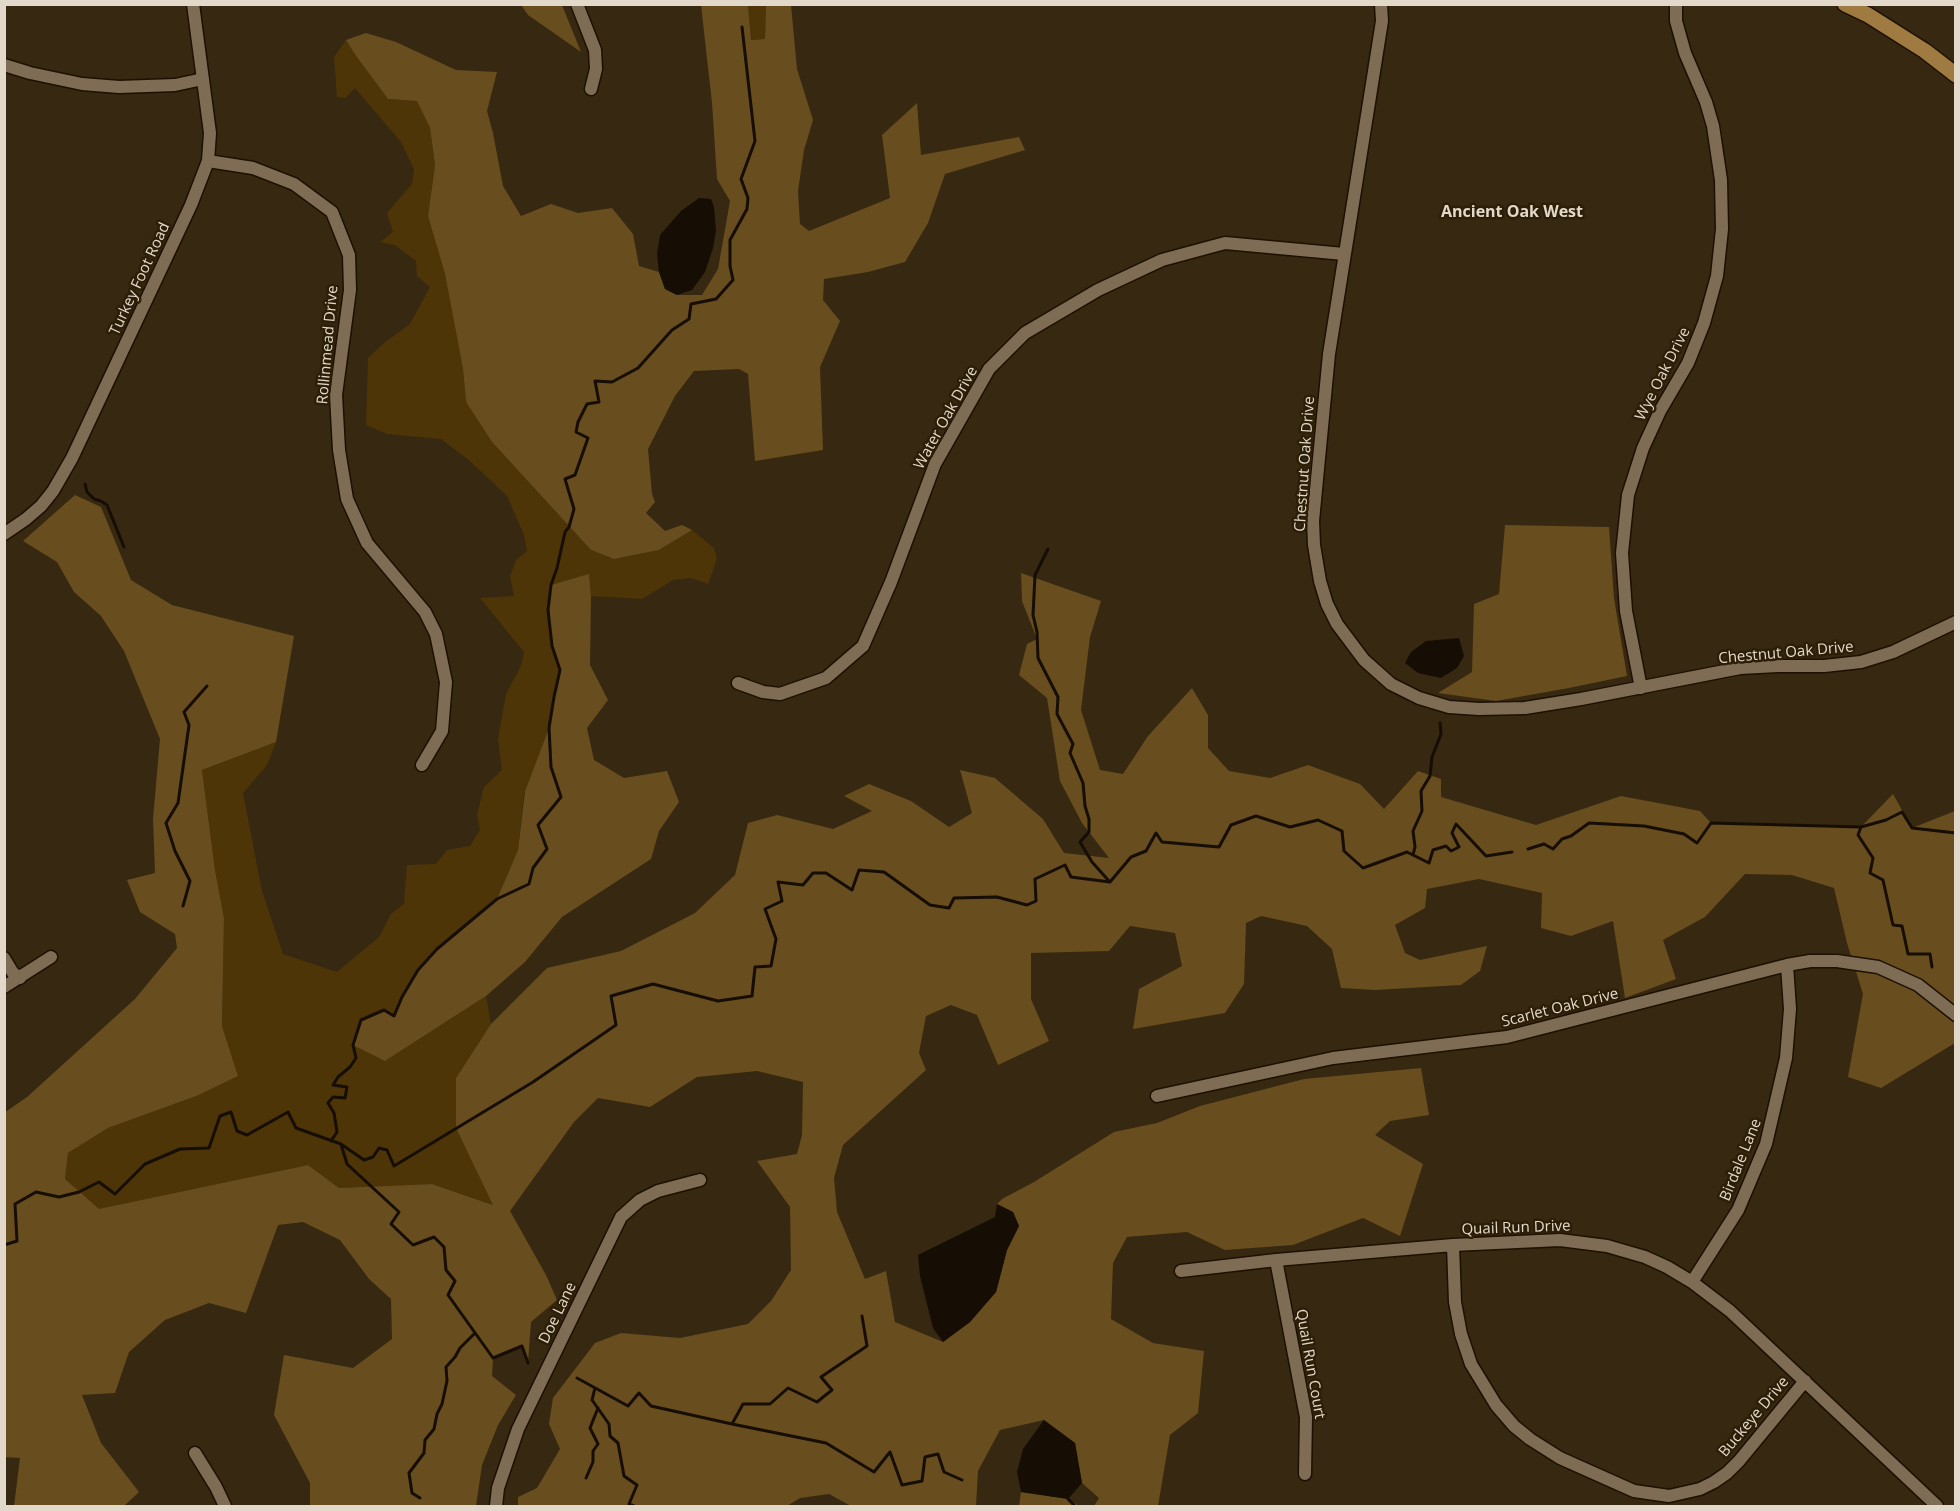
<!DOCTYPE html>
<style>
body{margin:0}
#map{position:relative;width:1960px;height:1511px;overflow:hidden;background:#372811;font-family:"Open Sans",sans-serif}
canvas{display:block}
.frame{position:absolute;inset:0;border:6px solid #e2d9cb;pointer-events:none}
</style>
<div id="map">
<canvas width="1960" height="1511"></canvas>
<div class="frame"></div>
</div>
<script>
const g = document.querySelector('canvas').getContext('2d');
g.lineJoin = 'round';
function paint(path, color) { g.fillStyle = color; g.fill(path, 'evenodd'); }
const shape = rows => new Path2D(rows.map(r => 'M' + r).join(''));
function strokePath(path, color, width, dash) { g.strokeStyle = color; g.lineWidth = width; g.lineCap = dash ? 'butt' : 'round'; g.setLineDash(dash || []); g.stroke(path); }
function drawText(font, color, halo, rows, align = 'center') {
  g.font = font + ' "Open Sans",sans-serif'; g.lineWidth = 5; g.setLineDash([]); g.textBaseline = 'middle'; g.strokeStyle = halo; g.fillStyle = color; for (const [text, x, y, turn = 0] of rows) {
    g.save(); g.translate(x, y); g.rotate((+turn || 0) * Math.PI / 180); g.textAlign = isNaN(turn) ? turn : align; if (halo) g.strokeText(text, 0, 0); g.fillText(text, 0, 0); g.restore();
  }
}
paint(shape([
 [748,5,766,5,765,39,751,40],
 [346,40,356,56,388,99,417,101,430,128,435,165,428,216,445,274,463,369,466,402,492,442,591,550,614,559,659,550,692,530,714,548,717,559,708,584,691,578,673,580,642,599,591,596,589,574,552,646,560,670,554,697,549,728,524,793,518,850,497,899,436,951,402,997,394,1016,385,1061,486,996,491,1024,456,1078,456,1128,494,1205,432,1184,339,1188,308,1165,99,1210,65,1179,68,1153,108,1128,199,1095,238,1076,222,1026,224,918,215,870,202,770,276,742,267,765,243,793,262,891,283,954,337,972,379,937,391,914,404,904,407,865,436,864,447,850,470,846,480,830,477,815,484,787,502,770,498,739,506,694,521,666,524,652,480,598,514,596,510,576,516,560,527,551,524,535,507,496,470,461,441,439,387,434,366,425,368,358,384,343,410,324,430,287,417,276,416,261,395,245,380,242,393,232,387,213,412,184,414,169,401,142,355,88,345,98,337,97,334,57]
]), '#4e3507');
paint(shape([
 [521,5,562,5,581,52,528,15],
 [701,5,748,5,751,40,765,39,766,5,791,5,797,69,813,120,804,150,798,191,800,224,809,231,890,198,882,135,917,103,921,155,1019,137,1025,150,945,174,928,223,905,262,868,272,824,279,823,300,840,321,820,367,823,450,755,461,748,374,739,369,694,371,675,396,648,449,652,494,655,502,646,513,665,531,682,525,692,530,659,550,614,559,591,550,492,442,466,402,463,369,445,274,428,216,435,165,430,128,417,101,388,99,356,56,346,40,366,33,396,42,456,70,497,72,487,111,493,133,503,186,521,216,551,204,578,213,612,208,633,234,639,266,659,272,665,289,677,295,702,295,718,269,730,201,717,179,712,103],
 [75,495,101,507,131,580,172,605,294,636,276,742,202,770,215,870,224,918,222,1026,238,1076,199,1095,108,1128,68,1153,65,1179,99,1209,308,1165,339,1188,432,1184,493,1205,456,1128,456,1078,491,1024,547,968,621,951,695,913,735,875,748,823,777,815,833,829,872,811,844,796,869,784,911,801,949,827,972,813,960,770,995,778,1043,819,1064,853,1109,858,1082,823,1060,781,1047,698,1019,675,1027,644,1037,639,1022,601,1021,573,1101,601,1090,637,1081,710,1100,770,1123,774,1148,736,1192,688,1208,715,1208,748,1229,771,1270,778,1308,765,1360,784,1384,809,1418,771,1441,779,1441,797,1536,825,1621,796,1700,811,1711,823,1861,827,1893,794,1912,828,1955,811,1955,1043,1881,1088,1848,1077,1863,994,1847,943,1834,888,1792,875,1745,874,1705,917,1663,940,1676,979,1625,998,1613,921,1571,936,1541,928,1542,893,1479,879,1427,889,1425,908,1395,925,1405,953,1420,960,1487,946,1480,971,1461,985,1375,990,1341,988,1332,949,1307,926,1261,916,1246,923,1244,984,1225,1013,1133,1029,1139,989,1182,966,1175,933,1130,926,1109,951,1031,953,1031,999,1049,1041,998,1065,977,1015,951,1005,926,1016,919,1053,926,1070,843,1145,834,1178,837,1212,865,1279,886,1271,895,1322,943,1342,970,1322,996,1292,1007,1250,1019,1226,1013,1212,997,1204,1002,1199,1034,1182,1114,1132,1157,1123,1200,1106,1304,1079,1421,1068,1429,1115,1390,1121,1375,1135,1423,1164,1400,1236,1363,1218,1293,1245,1225,1250,1187,1232,1127,1237,1113,1263,1111,1319,1153,1343,1204,1351,1198,1413,1170,1435,1158,1506,1094,1506,1099,1498,1082,1483,1075,1443,1044,1420,1000,1430,978,1471,976,1506,851,1506,829,1494,800,1498,787,1506,518,1506,518,1497,537,1488,560,1449,549,1424,553,1398,595,1343,621,1333,680,1338,748,1324,771,1301,791,1270,790,1207,757,1161,797,1154,802,1135,803,1082,757,1071,697,1077,650,1107,598,1098,574,1122,510,1211,546,1275,557,1300,531,1322,528,1363,521,1346,493,1359,492,1376,516,1395,498,1425,482,1465,476,1506,310,1506,310,1483,274,1415,284,1355,353,1368,392,1339,391,1299,369,1279,340,1240,303,1222,278,1225,246,1313,209,1303,165,1320,129,1352,115,1393,82,1395,101,1443,139,1492,124,1506,14,1506,20,1458,4,1457,4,1113,27,1097,135,999,177,948,175,934,140,912,127,880,155,873,153,819,160,739,124,651,101,616,74,592,57,562,23,541],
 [1505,525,1609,527,1614,598,1627,676,1569,688,1496,701,1438,693,1472,672,1474,604,1499,594],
 [589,574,591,596,590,665,608,700,587,728,594,760,624,778,667,771,679,802,659,831,651,859,562,917,525,962,486,996,385,1061,353,1045,361,1020,384,1010,394,1016,402,997,418,970,436,951,497,899,518,850,525,791,549,728,554,697,560,670,552,646,548,610,551,585],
 [1021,1492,1068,1499,1079,1506,1019,1506]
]), '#684d1e');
paint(shape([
 [699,198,711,199,714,207,716,231,713,248,705,272,692,290,677,295,665,289,659,272,657,254,660,235,681,211],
 [1459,638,1464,656,1457,668,1441,678,1418,673,1405,663,1411,652,1426,641],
 [997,1204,1013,1212,1019,1226,1007,1250,996,1292,970,1322,943,1342,933,1328,920,1276,918,1255,995,1217],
 [1044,1420,1075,1443,1082,1483,1068,1499,1021,1492,1017,1472,1023,1449]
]), '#160e04');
strokePath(shape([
 [85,484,87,492,94,499,101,501,107,505,124,547],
 [1048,549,1035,575,1033,615,1037,632,1038,658,1058,697,1057,714,1073,744,1070,753,1083,783,1085,806,1089,819,1089,832,1080,842,1092,862,1109,881],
 [1861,827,1858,835,1873,858,1870,873,1883,880,1893,925,1902,926,1908,954,1930,954,1932,967],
 [1528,849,1544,844,1553,849,1562,839,1571,836,1589,823,1644,826,1684,834,1697,843,1711,823,1861,827,1886,820,1902,812,1912,828,1956,833],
 [1413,855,1415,847,1413,831,1422,811,1421,791,1430,776,1432,757,1441,734,1440,723],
 [183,906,190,881,175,851,166,823,178,803,189,725,184,712,207,686],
 [331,1141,337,1132,334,1113,328,1103,333,1097,345,1098,347,1087,333,1085,338,1077,350,1067,356,1058,353,1045,361,1020,384,1010,394,1016,402,997,418,970,437,949,497,899,529,884,533,868,547,849,538,825,561,797,551,767,549,728,554,697,560,670,552,646,548,610,551,585,557,568,565,532,569,527,574,509,565,479,575,475,588,438,576,432,578,422,587,404,599,402,595,381,612,382,638,368,672,330,689,319,691,304,716,299,733,280,730,266,730,240,747,209,748,198,741,179,755,141,742,27],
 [341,1144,364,1160,373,1157,379,1148,387,1150,394,1166,533,1082,616,1025,611,996,653,984,718,1001,752,996,755,967,771,966,776,939,765,909,782,901,778,882,803,885,813,873,826,873,852,890,859,870,884,872,930,905,949,908,954,898,997,897,1027,905,1036,901,1035,879,1065,865,1071,877,1110,882,1131,857,1146,851,1156,833,1162,842,1219,847,1231,825,1256,816,1290,827,1318,820,1342,831,1344,851,1363,868,1407,852,1429,863,1433,850,1446,846,1451,851,1459,847,1452,833,1456,824,1486,856,1512,852],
 [4,1245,17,1241,15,1204,36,1192,59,1197,79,1192,99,1182,115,1194,145,1164,180,1149,209,1148,220,1116,231,1112,237,1131,247,1135,288,1112,296,1128,341,1144,347,1164,399,1212,391,1224,413,1245,434,1237,444,1247,446,1270,455,1281,448,1295,493,1358,522,1346,528,1363],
 [577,1378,628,1406,639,1393,651,1406,732,1424,826,1443,874,1472,890,1452,902,1485,922,1481,925,1457,938,1454,944,1472,962,1480],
 [595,1388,592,1400,609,1424,610,1436,618,1443,624,1476,637,1485,629,1504,634,1506],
 [732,1424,743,1404,770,1404,788,1388,817,1402,832,1390,821,1377,867,1346,862,1316],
 [586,1478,593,1462,593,1451,598,1444,590,1428,598,1408],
 [420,1498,412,1493,409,1473,424,1453,425,1440,434,1429,437,1414,442,1404,447,1381,446,1367,455,1357,460,1348,475,1333],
 [1068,1499,1075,1506]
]), '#160e04', 3);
const minor = shape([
 [577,4,595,50,596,69,591,89],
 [1381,4,1382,21,1329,354,1313,521,1314,545,1320,581,1327,604,1337,624,1364,660,1391,684,1419,698,1449,707,1479,709,1525,708,1581,699,1740,668,1778,666,1824,666,1861,662,1893,652,1956,622],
 [4,65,30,73,82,84,119,87,175,85,203,79],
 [208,161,253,168,294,184,332,212,349,255,350,290,336,395,339,450,347,499,367,543,425,612,436,634,446,682,442,731,422,765],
 [4,534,26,519,41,506,53,491,72,458,191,205,208,161,210,133,193,4],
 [738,683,763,692,780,694,826,678,863,646,891,582,935,464,989,369,1025,333,1098,290,1162,260,1225,243,1344,254],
 [1641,688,1626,611,1622,553,1628,495,1643,448,1660,411,1688,363,1704,323,1717,276,1722,229,1721,180,1713,126,1706,102,1685,53,1676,21,1676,4],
 [4,958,13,973,20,978],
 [4,987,51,957],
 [1157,1096,1333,1058,1507,1037,1787,965,1810,961,1837,961,1878,967,1918,985,1956,1015],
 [1453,1245,1455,1302,1461,1334,1471,1364,1496,1405,1514,1426,1530,1439,1560,1458,1634,1491,1669,1496,1700,1489,1714,1482,1727,1473,1739,1461,1805,1381],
 [1276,1260,1306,1417,1305,1474],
 [1181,1271,1276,1260,1453,1245,1560,1240,1607,1246,1645,1257,1667,1267,1692,1282,1730,1311,1937,1506],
 [1692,1282,1738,1210,1766,1144,1786,1058,1790,1009,1787,965],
 [195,1453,216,1487,225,1506],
 [496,1506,498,1488,518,1429,621,1217,640,1200,658,1191,700,1180]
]);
const major = shape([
 [1845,4,1868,15,1925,51,1956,75]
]);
strokePath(minor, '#1e1000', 15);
strokePath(major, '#1e1000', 18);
strokePath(minor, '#7e6d54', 12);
strokePath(major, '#9f7b41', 15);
drawText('15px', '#e2d9cb', '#2d1e07', [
 ["Turkey Foot Road",140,279,-65],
 ["Rollinmead Drive",328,345,-85],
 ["Wye Oak Drive",1663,374,-63],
 ["Water Oak Drive",946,418,-61],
 ["Chestnut Oak Drive",1305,464,-86],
 ["Chestnut Oak Drive",1786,653,-5],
 ["Scarlet Oak Drive",1560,1008,-14],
 ["Birdale Lane",1741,1160,-68],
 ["Quail Run Drive",1516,1228,-2],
 ["Doe Lane",558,1313,-64],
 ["Quail Run Court",1310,1364,80],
 ["Buckeye Drive",1754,1417,-50]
]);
drawText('bold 16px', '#e2d9cb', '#2d1e07', [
 ["Ancient Oak West",1512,212]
]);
</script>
